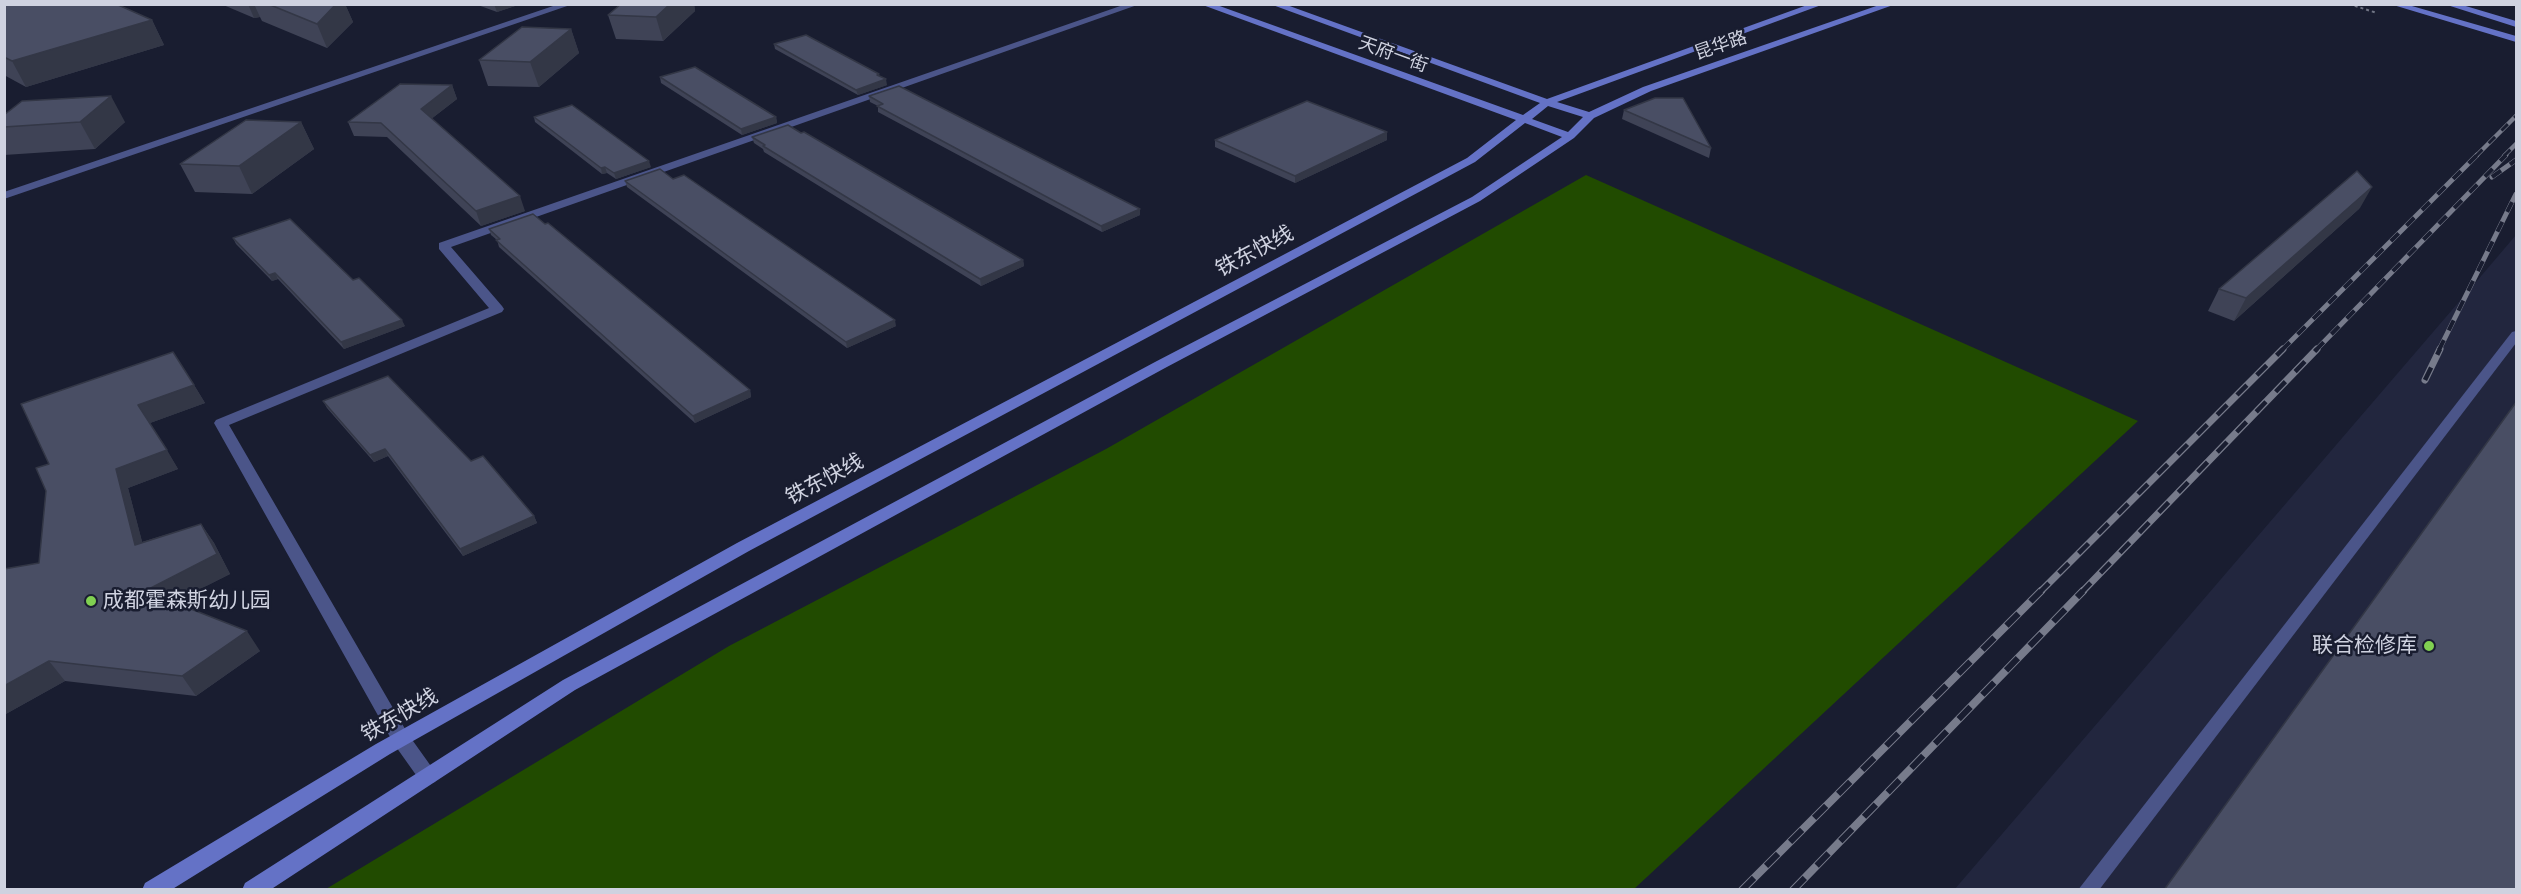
<!DOCTYPE html>
<meta charset="utf-8">
<style>
body{margin:0}
#map{position:relative;width:2521px;height:894px;overflow:hidden;background:#191d30;font-family:"Space Grotesk",sans-serif}
canvas{display:block}
.frame{position:absolute;inset:0;border:6px solid #cfd2e0;pointer-events:none}
</style>
<div id="map">
<canvas width="2521" height="894"></canvas>
<div class="frame"></div>
</div>
<script>
const g = document.querySelector('canvas').getContext('2d');
g.lineJoin = 'round';
function paint(path, color) { g.fillStyle = color; g.fill(path, 'evenodd'); }
const shape = rows => new Path2D(rows.map(r => 'M' + r).join(''));
function strokePath(path, color, width, dash) { g.strokeStyle = color; g.lineWidth = width; g.lineCap = dash ? 'butt' : 'round'; g.setLineDash(dash || []); g.stroke(path); }
function drawText(font, color, halo, rows, align = 'center') {
  g.font = font + ' "Space Grotesk","Noto Sans SC",sans-serif'; g.lineWidth = 5; g.setLineDash([]); g.textBaseline = 'middle'; g.strokeStyle = halo; g.fillStyle = color; for (const [text, x, y, turn = 0] of rows) {
    g.save(); g.translate(x, y); g.rotate((+turn || 0) * Math.PI / 180); g.textAlign = isNaN(turn) ? turn : align; if (halo) g.strokeText(text, 0, 0); g.fillText(text, 0, 0); g.restore();
  }
}
paint(shape([
 [2516,235,2516,889,1954,890,2470,289]
]), '#22263e');
paint(shape([
 [1586,175,2138,421,1634,889,326,889,729,646,1106,449]
]), '#214b00');
strokePath(shape([
 [2349,4,2377,13]
]), '#717585', 2, [3, 3]);
paint(shape([
 [2516,331,2516,343,2099,890,2078,890,2512,332,2516,331]
]), '#4b5589');
paint(shape([
 [559,4,573,4,4,199,4,192,559,4],
 [1126,4,1140,4,451,247,502,306,504,309,502,312,229,425,408,734,438,776,435,782,428,784,421,782,394,744,214,423,216,420,489,308,439,249,439,243,1126,4]
]), '#4b5589');
paint(shape([
 [1200,4,1214,4,1523,115,1540,103,1270,4,1284,4,1547,99,1810,4,1824,4,1557,102,1589,112,1643,87,1882,4,1896,4,1651,91,1594,118,1574,138,1480,201,1165,368,575,690,270,890,242,890,245,883,563,680,1155,362,1472,197,1562,137,1525,123,1475,162,749,551,390,754,171,890,142,890,145,883,376,744,737,543,1467,158,1516,120,1200,4],
 [1548,106,1583,117,1568,132,1532,119,1548,106],
 [2390,4,2405,4,2516,36,2516,42,2390,4],
 [2444,4,2459,4,2516,21,2516,27,2444,4]
]), '#6472c6');
const railFar3 = shape([
 [2476,156,2516,116],
 [2504,156,2516,144]
]);
const railFar2 = shape([
 [2492,177,2516,160],
 [2282,350,2477,155],
 [2316,350,2506,155],
 [2439,350,2516,194]
]);
const railFar1 = shape([
 [2425,380,2440,349],
 [2039,593,2283,349],
 [2081,593,2317,349]
]);
const rail = shape([
 [1742,890,2041,591],
 [1793,890,2083,591]
]);
strokePath(railFar3, '#777b8b', 4.5);
strokePath(railFar2, '#777b8b', 5);
strokePath(railFar1, '#777b8b', 7);
strokePath(rail, '#777b8b', 8);
strokePath(railFar3, '#191d30', 3, [9]);
strokePath(railFar2, '#191d30', 4, [11]);
strokePath(railFar1, '#191d30', 4.5, [14]);
strokePath(rail, '#191d30', 6, [17]);
paint(shape([
 [4,4,152,20,164,45,26,87,4,75],
 [221,4,345,4,353,22,327,48,262,21,260,17,254,18],
 [475,4,521,4,497,12],
 [621,4,694,4,695,11,663,41,616,39,608,15],
 [571,29,579,53,539,87,488,86,479,60],
 [774,44,880,76,887,85,858,95,775,49],
 [660,77,776,117,777,123,742,135,661,83],
 [452,85,457,99,431,119,525,211,481,226,387,137,354,136,348,122],
 [869,96,1140,209,1140,215,1102,232,878,112,878,106,870,102],
 [1624,110,1711,148,1709,158,1622,119],
 [4,115,125,122,95,149,4,155],
 [534,117,651,167,616,179,607,173,602,174,535,122],
 [301,122,314,149,252,194,195,192,180,164],
 [752,137,1023,260,1024,266,981,286,764,152,763,149,754,143],
 [1215,140,1387,140,1295,183,1215,147],
 [673,179,896,326,847,348,627,187,625,181],
 [2360,208,2234,321,2208,311,2219,289],
 [545,224,750,390,751,397,695,423,499,247,497,240,491,235,489,229],
 [233,238,353,280,405,326,344,349,278,279,272,281,236,244],
 [194,385,205,403,150,423,178,469,128,488,142,542,201,524,214,543,230,574,174,602,260,651,196,696,65,681,4,715,39,563,49,464],
 [323,401,471,461,534,516,537,523,463,556,388,456,374,462,327,408]
]), '#3f4356');
paint(shape([
 [248,4,254,4,260,17,254,18],
 [336,4,345,4,353,22,327,48,317,24],
 [494,4,521,4,497,12],
 [670,4,694,4,695,11,663,41,656,17],
 [152,20,164,45,26,87,12,61],
 [571,29,579,53,539,87,530,62],
 [886,79,887,85,858,95,856,90],
 [452,85,457,99,426,123,421,109],
 [111,96,125,122,95,149,80,122],
 [776,117,777,123,742,135,741,129],
 [301,122,314,149,252,194,239,166],
 [1387,132,1387,140,1295,183,1295,176],
 [649,161,651,167,616,179,614,173],
 [605,167,607,173,602,174,601,168],
 [2372,187,2360,208,2234,321,2246,298],
 [520,196,525,211,481,226,476,211],
 [1140,209,1140,215,1102,232,1101,226],
 [1023,260,1024,266,981,286,980,279],
 [275,273,278,279,272,281,269,275],
 [402,320,405,326,344,349,341,342],
 [895,320,896,326,847,348,846,342],
 [194,385,205,403,150,423,138,405],
 [750,390,751,397,695,423,693,416],
 [385,449,388,456,374,462,370,455],
 [167,450,178,469,128,488,148,564,135,545,116,469],
 [534,516,537,523,463,556,460,549],
 [201,524,214,543,230,574,159,610,145,591],
 [247,631,260,651,196,696,182,676],
 [49,661,65,681,4,715,4,686]
]), '#333746');
const building = shape([
 [4,4,116,4,152,20,12,61,4,57,4,4],
 [268,4,336,4,317,24,268,4],
 [621,4,670,4,656,17,608,15,621,4],
 [522,27,571,29,530,62,479,60,522,27],
 [806,35,879,74,877,75,886,79,856,90,774,44,806,35],
 [695,67,776,117,741,129,660,77,695,67],
 [400,84,452,85,421,109,520,196,476,211,381,123,348,122,400,84],
 [899,86,1140,209,1101,226,877,106,883,104,869,96,899,86],
 [111,96,80,122,4,127,4,115,22,101,111,96],
 [1655,98,1683,98,1711,148,1624,110,1655,98],
 [1307,101,1387,132,1295,176,1215,140,1307,101],
 [572,105,649,161,614,173,605,167,601,168,534,117,572,105],
 [246,120,301,122,239,166,180,164,246,120],
 [788,125,801,133,804,132,1023,260,980,279,763,146,765,145,752,137,788,125],
 [660,169,673,179,684,175,895,320,846,342,625,181,660,169],
 [2357,171,2372,187,2246,298,2219,289,2357,171],
 [533,214,545,224,548,223,750,390,693,416,496,240,500,239,489,229,533,214],
 [290,219,353,280,359,278,402,320,341,342,275,273,269,275,233,238,290,219],
 [173,352,194,385,138,405,167,450,116,469,135,545,201,524,217,554,145,591,247,631,182,676,49,661,4,686,4,569,39,563,46,491,36,468,49,464,21,404,173,352],
 [388,376,471,461,483,456,534,516,460,549,385,449,370,455,323,401,388,376],
 [2517,401,2517,890,2164,890,2517,401]
]);
paint(building, '#494e64');
strokePath(building, '#333746', 1.5);
for (const [x, y, r, color] of [
 [91,601,6,"#80d051"],
 [2429,646,6,"#80d051"]
]) { const dot = new Path2D(); dot.arc(x, y, r, 0, 2 * Math.PI); g.fillStyle = color; g.fill(dot); strokePath(dot, '#191d30', 2); }
drawText('18px', '#cfd2e0', '#191d30', [
 ["昆华路",1721,46,-19],
 ["天府一街",1393,55,20]
]);
drawText('21px', '#cfd2e0', '#191d30', [
 ["铁东快线",1255,252,-28],
 ["铁东快线",825,480,-28],
 ["铁东快线",400,716,-30]
]);
drawText('21px', '#cfd2e0', '#191d30', [
 ["成都霍森斯幼儿园",103,601],
 ["联合检修库",2417,646,"right"]
], 'left');
</script>
